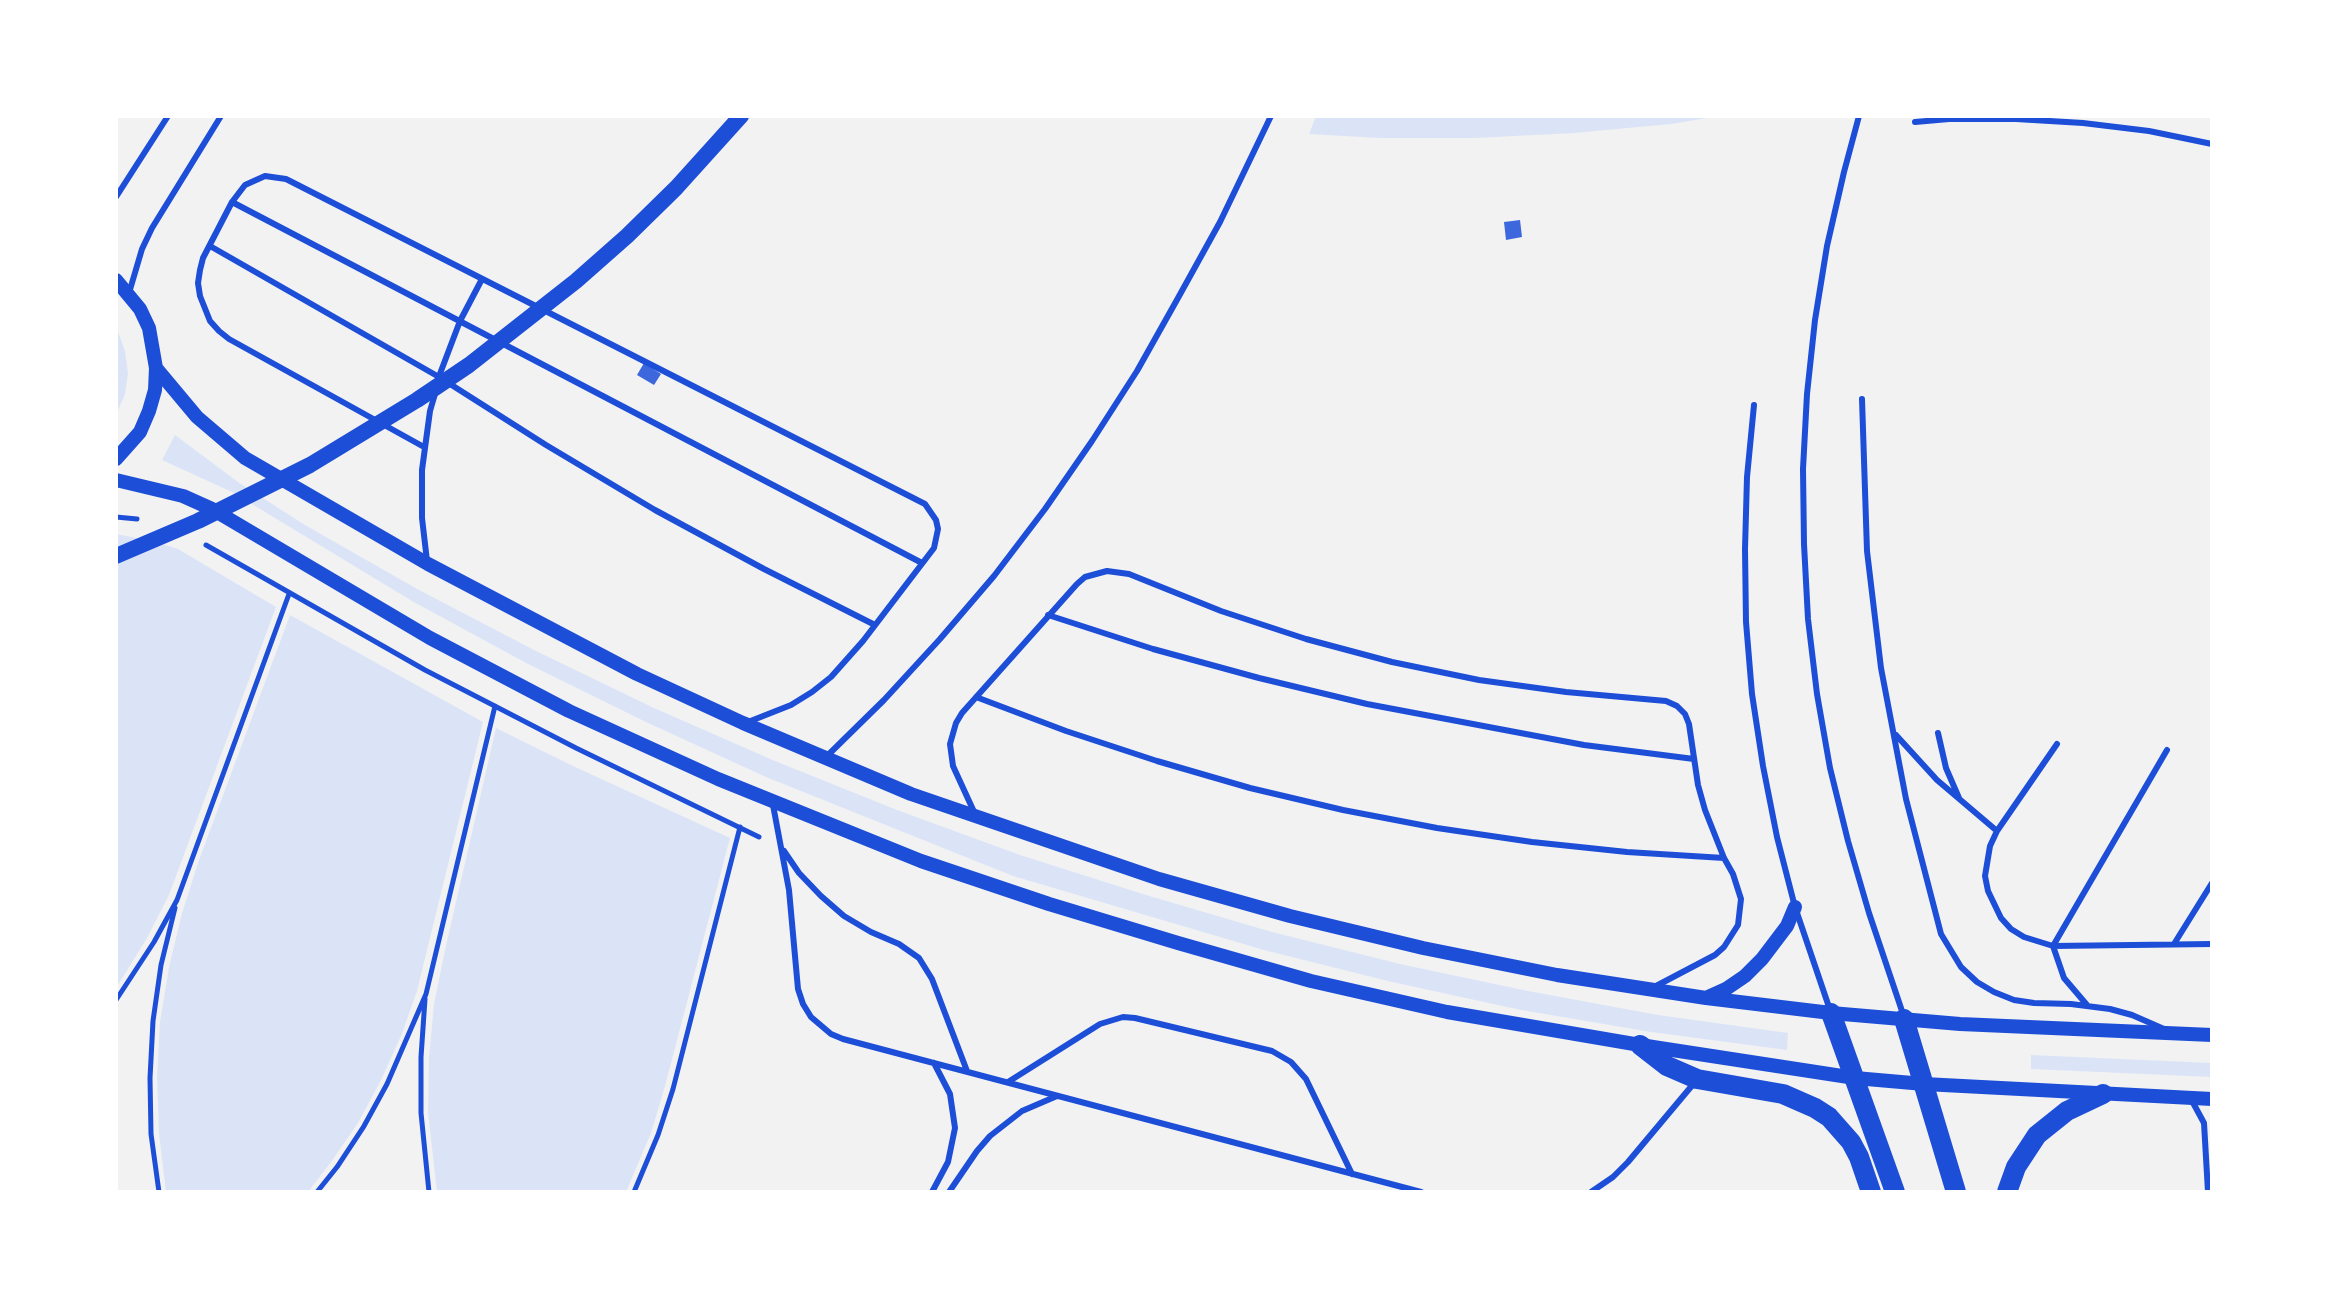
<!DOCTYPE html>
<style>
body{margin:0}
#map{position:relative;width:2328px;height:1308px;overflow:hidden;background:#f2f2f2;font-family:Barlow,sans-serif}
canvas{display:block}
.frame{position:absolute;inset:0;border:118px solid #fff;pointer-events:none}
</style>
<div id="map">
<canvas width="2328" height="1308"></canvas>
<div class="frame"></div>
</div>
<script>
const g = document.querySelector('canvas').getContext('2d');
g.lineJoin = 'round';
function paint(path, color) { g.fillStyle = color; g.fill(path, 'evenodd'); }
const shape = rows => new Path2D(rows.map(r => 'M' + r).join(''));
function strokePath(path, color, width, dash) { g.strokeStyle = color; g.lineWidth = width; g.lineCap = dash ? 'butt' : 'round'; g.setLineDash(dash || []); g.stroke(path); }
paint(shape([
 [1316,116,1719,116,1671,124,1574,133,1476,138,1379,138,1309,134],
 [116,326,125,351,128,373,125,394,116,415],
 [175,435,238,482,305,525,419,590,536,651,654,708,775,761,897,810,1020,855,1146,895,1272,932,1400,964,1528,991,1658,1015,1788,1033,1787,1050,1651,1032,1521,1010,1392,982,1264,950,1013,876,766,777,646,722,528,664,412,601,232,492,162,460],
 [116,534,152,541,178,549,276,607,169,895,147,938,116,988],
 [290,615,483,722,417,991,401,1036,381,1080,358,1123,331,1162,308,1192,166,1192,159,1134,157,1078,160,1022,169,967,182,913,199,860],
 [496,728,573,766,730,838,665,1086,651,1133,626,1192,437,1192,428,1113,429,1058,434,1004,445,950],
 [2031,1055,2212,1063,2212,1077,2031,1069]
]), '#dbe4f7');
paint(shape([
 [1520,220,1522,237,1506,240,1504,222],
 [644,363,661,374,654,385,637,375]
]), '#3d67dc');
strokePath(shape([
 [116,517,137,519],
 [206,545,425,670,576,748,759,837],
 [425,999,421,1057,421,1113,429,1192],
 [116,1000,154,942,177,900,289,594],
 [159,1192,151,1134,150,1078,153,1021,161,965,175,908],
 [317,1192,337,1167,364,1126,387,1084,426,994,495,706],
 [634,1192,658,1135,673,1089,740,827]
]), '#1d4ed8', 5);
strokePath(shape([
 [1859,116,1844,172,1827,246,1815,320,1807,394,1803,469,1804,544,1808,619,1817,694,1830,768,1848,841,1869,913,1903,1014],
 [1915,122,1949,119,2016,119,2083,123,2149,131,2212,144],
 [116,197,168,116],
 [232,202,922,563],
 [210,246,439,377,546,445,655,510,764,569,875,625],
 [129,293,142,249,152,228,221,116],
 [438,379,460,321,482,279],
 [1862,399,1867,551,1881,668,1906,799,1941,934,1961,967,1977,982,1994,992,2014,1000,2034,1003,2071,1004,2110,1009,2132,1015,2164,1029],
 [1754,405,1747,477,1745,549,1746,622,1752,694,1763,766,1777,837,1795,907,1830,1010],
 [424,447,229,339,219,331,210,321,200,296,198,283,200,270,203,258,232,202,245,185,265,176,286,179,925,504,936,520,938,529,934,548,863,641,831,677,812,692,791,705,748,722],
 [427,561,422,518,422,470,430,411,435,394],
 [1048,615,1153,649,1259,678,1367,704,1584,745,1694,759],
 [976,697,1066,731,1157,761,1250,788,1343,810,1437,828,1532,842,1627,852,1724,858],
 [1938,733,1946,768,1959,798],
 [1896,735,1937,780,1997,831],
 [2057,744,1997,831,1990,846,1985,876,1988,891,2001,918,2011,929,2024,937,2053,946,2212,944],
 [827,756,884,700,940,639,994,576,1045,509,1092,441,1137,371,1178,298,1220,222,1271,116],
 [773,805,789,890,798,989,803,1004,811,1017,831,1034,843,1039,1421,1192],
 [975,814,953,766,950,744,956,723,962,713,1077,584,1085,577,1107,571,1129,574,1221,611,1306,639,1392,662,1479,680,1566,692,1666,701,1677,706,1685,714,1689,724,1698,785,1705,810,1724,858,1733,874,1741,899,1738,925,1724,947,1715,955,1656,986],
 [784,851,799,873,821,896,844,916,871,932,899,944,919,958,932,979,967,1071],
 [2174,944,2212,883],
 [2087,1005,2064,978,2053,946,2167,750],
 [1008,1082,1100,1024,1123,1017,1135,1018,1272,1051,1291,1062,1306,1079,1352,1174],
 [2191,1099,2204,1123,2208,1192],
 [932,1192,948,1162,955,1128,950,1094,934,1063],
 [949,1192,977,1151,990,1136,1022,1111,1057,1096],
 [1591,1192,1613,1177,1628,1162,1695,1082]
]), '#1d4ed8', 6);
strokePath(shape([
 [116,280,140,309,149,328,156,368,155,390,149,411,140,432,116,459],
 [156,368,197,417,245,458,428,564,637,674,743,723,911,794,1159,879,1290,916,1423,948,1557,975,1706,998,1831,1013,1960,1024,2212,1035],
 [116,480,183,496,212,509,430,638,569,711,718,779,921,861,1049,904,1178,943,1311,981,1447,1012,1640,1045,1855,1078,1924,1084,2212,1099],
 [1706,998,1726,989,1745,976,1762,959,1787,926,1795,907]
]), '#1d4ed8', 14);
strokePath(shape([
 [116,556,198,521,310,465,417,400,469,365,576,281,627,236,676,188,741,116]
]), '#1d4ed8', 16);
strokePath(shape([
 [1831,1013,1895,1192],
 [1904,1019,1956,1192],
 [1640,1045,1667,1066,1697,1079,1783,1094,1815,1108,1829,1117,1851,1142,1859,1157,1871,1192],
 [2007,1192,2016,1167,2037,1135,2067,1111,2103,1094]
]), '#1d4ed8', 20);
</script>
